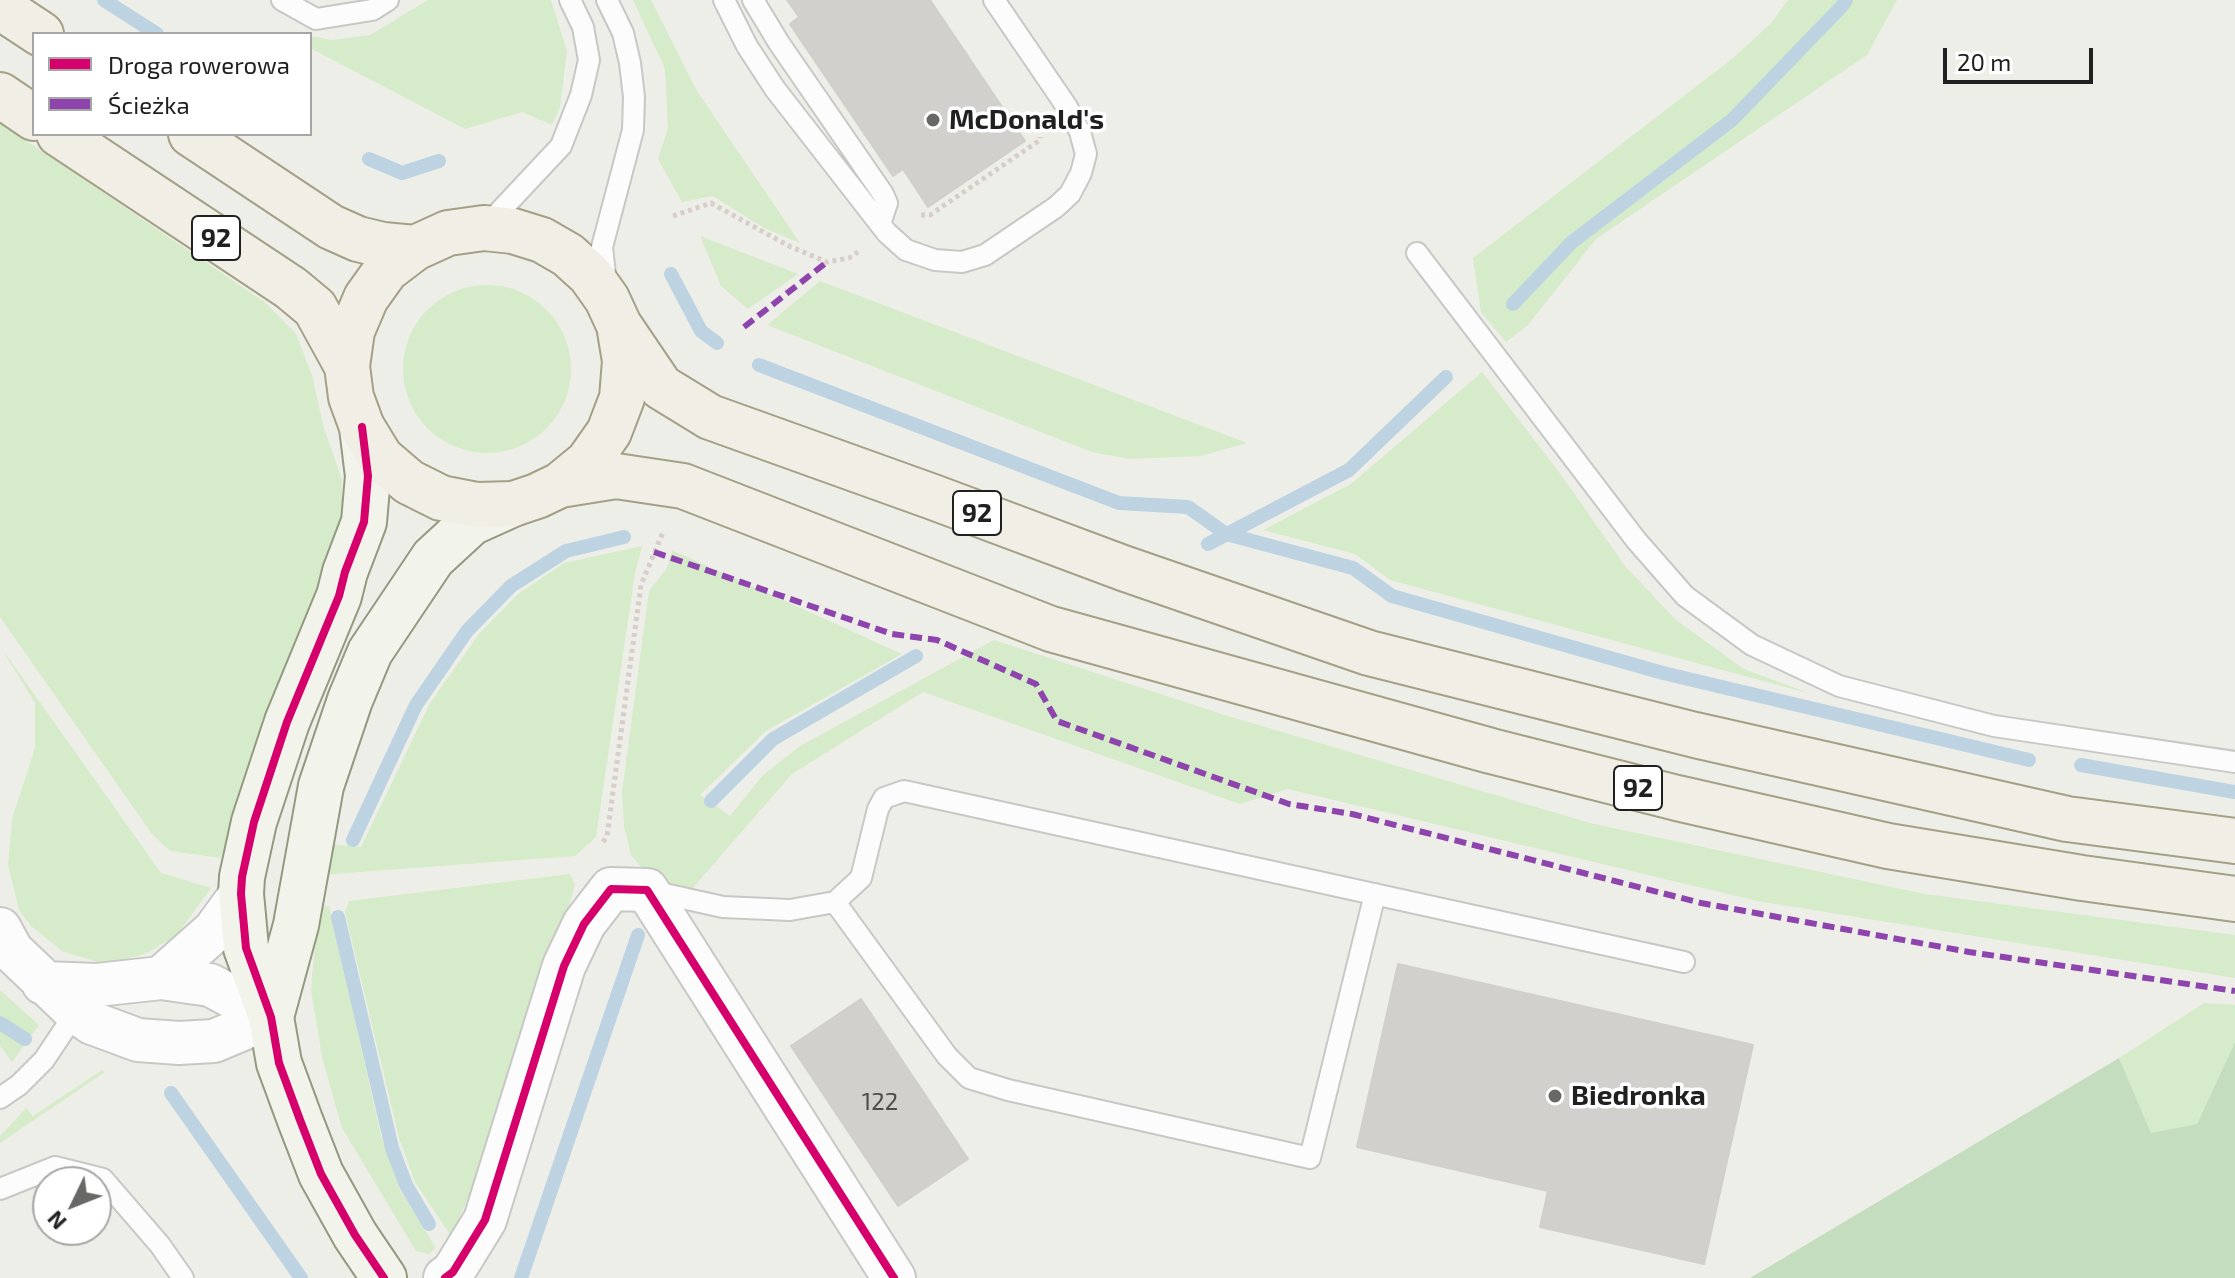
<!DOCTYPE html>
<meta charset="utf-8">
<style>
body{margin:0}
#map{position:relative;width:2235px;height:1278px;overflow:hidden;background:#eeeee9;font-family:"Exo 2",sans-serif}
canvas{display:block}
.legend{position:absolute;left:32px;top:32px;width:280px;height:104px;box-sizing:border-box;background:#fff;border:2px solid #a6a6a6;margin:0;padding:10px 14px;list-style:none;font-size:24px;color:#202020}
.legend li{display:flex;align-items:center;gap:16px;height:40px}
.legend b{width:40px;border:2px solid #a6a6a6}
.north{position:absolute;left:32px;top:1166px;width:80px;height:80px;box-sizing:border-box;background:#fff;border:2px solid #a6a6a6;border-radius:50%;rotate:227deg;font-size:22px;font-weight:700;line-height:32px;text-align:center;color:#202020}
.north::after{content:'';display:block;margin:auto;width:28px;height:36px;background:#686866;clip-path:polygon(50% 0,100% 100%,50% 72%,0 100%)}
.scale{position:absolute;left:1943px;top:48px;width:150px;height:36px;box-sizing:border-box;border:4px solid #202020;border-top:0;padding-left:10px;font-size:24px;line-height:28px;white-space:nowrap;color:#202020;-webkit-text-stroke:6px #fff;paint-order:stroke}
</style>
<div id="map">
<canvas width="2235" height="1278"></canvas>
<ul class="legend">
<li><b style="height:10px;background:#d6006c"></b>Droga rowerowa</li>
<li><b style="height:10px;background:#8e44ad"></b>Ścieżka</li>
</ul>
<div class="north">N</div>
<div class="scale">20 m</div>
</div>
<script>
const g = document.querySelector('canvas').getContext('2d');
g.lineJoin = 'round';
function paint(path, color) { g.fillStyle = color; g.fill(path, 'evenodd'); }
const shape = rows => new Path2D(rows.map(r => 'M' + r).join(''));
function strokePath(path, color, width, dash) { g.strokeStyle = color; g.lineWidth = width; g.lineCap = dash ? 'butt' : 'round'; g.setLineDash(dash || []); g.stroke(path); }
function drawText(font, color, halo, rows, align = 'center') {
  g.font = font + ' "Exo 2",sans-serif'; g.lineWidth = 7; g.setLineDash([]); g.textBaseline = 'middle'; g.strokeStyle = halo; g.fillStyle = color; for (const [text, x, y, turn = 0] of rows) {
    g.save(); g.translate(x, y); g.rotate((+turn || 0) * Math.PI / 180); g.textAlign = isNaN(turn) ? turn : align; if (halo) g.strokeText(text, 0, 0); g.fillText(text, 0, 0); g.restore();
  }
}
paint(shape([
 [428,0,551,0,567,51,560,107,552,125,522,112,465,129,310,48,310,36,332,40,370,35],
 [633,0,651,0,697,91,800,243,764,228,713,196,682,202,658,159,668,128,665,69],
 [1788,0,1897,0,1867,55,1596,239,1528,325,1506,342,1481,312,1473,258,1732,59,1771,23],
 [0,123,266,303,296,334,312,375,323,425,342,480,342,531,294,663,251,759,221,858,170,851,152,834,0,617],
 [700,236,798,274,748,309,721,286],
 [820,281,1247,443,1201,456,1130,459,1092,452,767,325],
 '403 369a84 84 0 1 1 168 0a84 84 0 1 1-168 0Z',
 [1482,372,1562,476,1625,566,1676,620,1744,669,1811,694,1390,580,1355,554,1263,530,1351,484],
 [642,546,635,573,596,837,575,856,319,875,330,844,361,847,430,703,479,634,518,594,564,563],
 [672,550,902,654,766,731,700,795,730,816,762,776,800,746,994,640,1228,716,1590,823,1925,894,2235,935,2235,978,1757,901,1288,789,1240,804,923,692,792,774,691,890,648,875,631,855,624,826,622,792,649,591,667,568],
 [0,646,161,873,211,888,177,935,147,953,107,965,62,951,31,926,19,910,8,865,12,819,35,748,35,703],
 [570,874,575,885,516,1091,451,1236,415,1182,399,1138,345,912,349,901],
 [329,906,381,1136,400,1190,436,1248,429,1254,416,1251,342,1128,322,1057,311,990,318,907],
 [0,990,39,1025,12,1062,0,1046],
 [2204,1003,2235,1005,2235,1042,2197,1124,2151,1133,2119,1058],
 [102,1070,105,1072,0,1143,0,1136,26,1108,33,1116]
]), '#d5ebc9');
paint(shape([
 [2235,1042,2235,1278,1750,1278,2119,1058,2151,1133,2197,1124]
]), '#c4ddbf');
strokePath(shape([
 [104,0,157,34],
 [369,159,402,173,439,161],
 [671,274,701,331,717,343],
 [1513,304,1572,242,1732,120,1843,5,1846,0],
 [759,365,1119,503,1188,507,1226,534,1353,568,1392,596,1663,673,2029,760],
 [1208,544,1349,470,1446,377],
 [2081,765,2235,792],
 [711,801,773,739,916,656],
 [353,840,416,705,467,631,511,586,566,551,624,537],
 [338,917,392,1148,406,1185,429,1224],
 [0,1023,25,1039],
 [171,1093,301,1278],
 [521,1278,638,935]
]), '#bdd3e1', 14);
const building = shape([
 [787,0,930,0,1025,141,928,207,903,169,893,176,804,45,790,24,799,17,787,0],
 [1398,964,1753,1045,1704,1264,1540,1227,1548,1191,1357,1147,1398,964],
 [861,999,968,1159,898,1206,791,1046,861,999]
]);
paint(building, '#d1d0cc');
strokePath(building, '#d1cfca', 2);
const lane = shape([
 [282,0,316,19,372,10,388,0],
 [724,0,747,46,775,89,887,233,906,250,935,260,962,262,985,255,1056,207,1070,194,1081,173,1086,154,1080,132,1067,107,994,0],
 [753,0,779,43,883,194,887,203,880,224],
 [486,226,561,146,581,95,589,60,583,27,570,0],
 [1417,253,1636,540,1685,596,1752,645,1839,686,1994,726,2235,762],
 [606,283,602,247,633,130,634,97,630,63,623,33,607,0],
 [651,891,723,907,790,910,835,902,861,878,878,809,884,798,904,791,1684,962],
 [835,902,947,1056,969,1078,1008,1090,1310,1158,1375,894],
 [0,1098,19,1085,44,1060,76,1012],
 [0,1189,55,1167,103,1179,160,1245,183,1278]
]);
const street = shape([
 [0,929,12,951,76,1012,92,1023,138,1040,179,1043,214,1041,271,1017],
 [161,978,214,931,241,894],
 [43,983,97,985,161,978,210,985,271,1017],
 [445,1278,453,1272,485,1220,564,966,584,924,611,889,647,890,894,1278]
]);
const secondary = shape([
 [362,427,368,476,364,522,345,572,339,596,287,722,254,822,242,877,241,894,246,948,271,1017,279,1063,300,1120,321,1174,355,1235,384,1278],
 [271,1017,296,925,321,786,350,700,370,652,433,558,471,523,513,504]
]);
const primary = shape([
 [0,7,41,34],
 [0,95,34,118],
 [59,134,291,288,315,308,347,366],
 [191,134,331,227,358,239,383,245,415,248],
 [619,325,625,361,622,398,609,432,588,462,560,485,537,496,513,504,477,505,441,498,409,482,381,458,362,427,351,397,347,366,352,331,366,298,386,270,415,248,448,233,484,228,513,231,542,240,568,255,590,275,607,299,619,325,661,387,710,417,933,497,1123,568,1369,653,1695,735,2067,819,2235,841],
 [560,485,616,476,683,486,1051,629,1491,751,1677,798,1888,846,2082,878,2235,899]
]);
strokePath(lane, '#c7c7c5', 24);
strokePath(street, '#c7c7c5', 46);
strokePath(secondary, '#939980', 48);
strokePath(primary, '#a4a085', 48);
strokePath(shape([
 [921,215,930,215,1040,140,1040,137],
 [673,216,711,203,789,246,827,262,849,258,858,252],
 [603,842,607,836,641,585,663,532]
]), '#d7cdc9', 5, [4, 4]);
strokePath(lane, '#fcfcfc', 20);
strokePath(street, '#fcfcfc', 42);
strokePath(secondary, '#f2f4ec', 44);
strokePath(primary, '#f1eee6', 44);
strokePath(shape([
 [744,327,827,262],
 [654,552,892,634,937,640,1036,684,1057,721,1289,804,1352,814,1701,903,1969,952,2235,991]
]), '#8e44ad', 6, [12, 6]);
strokePath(shape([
 [362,427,368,476,364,522,345,572,339,596,287,722,254,822,242,877,241,894,246,948,271,1017,279,1063,300,1120,321,1174,355,1235,384,1278],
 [445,1278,453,1272,485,1220,564,966,584,924,611,889,647,890,894,1278]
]), '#d6006c', 8);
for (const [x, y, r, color] of [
 [933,120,8,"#686866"],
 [1555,1096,8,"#686866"]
]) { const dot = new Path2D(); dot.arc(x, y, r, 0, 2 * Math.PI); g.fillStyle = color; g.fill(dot); strokePath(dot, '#fff', 3); }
drawText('24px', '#4c4c4b', null, [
 ["122",880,1102]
]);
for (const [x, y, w] of [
 [216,238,48],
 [977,513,48],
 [1638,788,48]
]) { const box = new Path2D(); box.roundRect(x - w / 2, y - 22, w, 44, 6); g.fillStyle = '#fff'; g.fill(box); strokePath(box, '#202020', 2); }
drawText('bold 26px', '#202020', null, [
 ["92",216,238],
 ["92",977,513],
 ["92",1638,788]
]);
drawText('bold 28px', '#202020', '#fff', [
 ["McDonald's",949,120],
 ["Biedronka",1571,1096]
], 'left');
</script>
